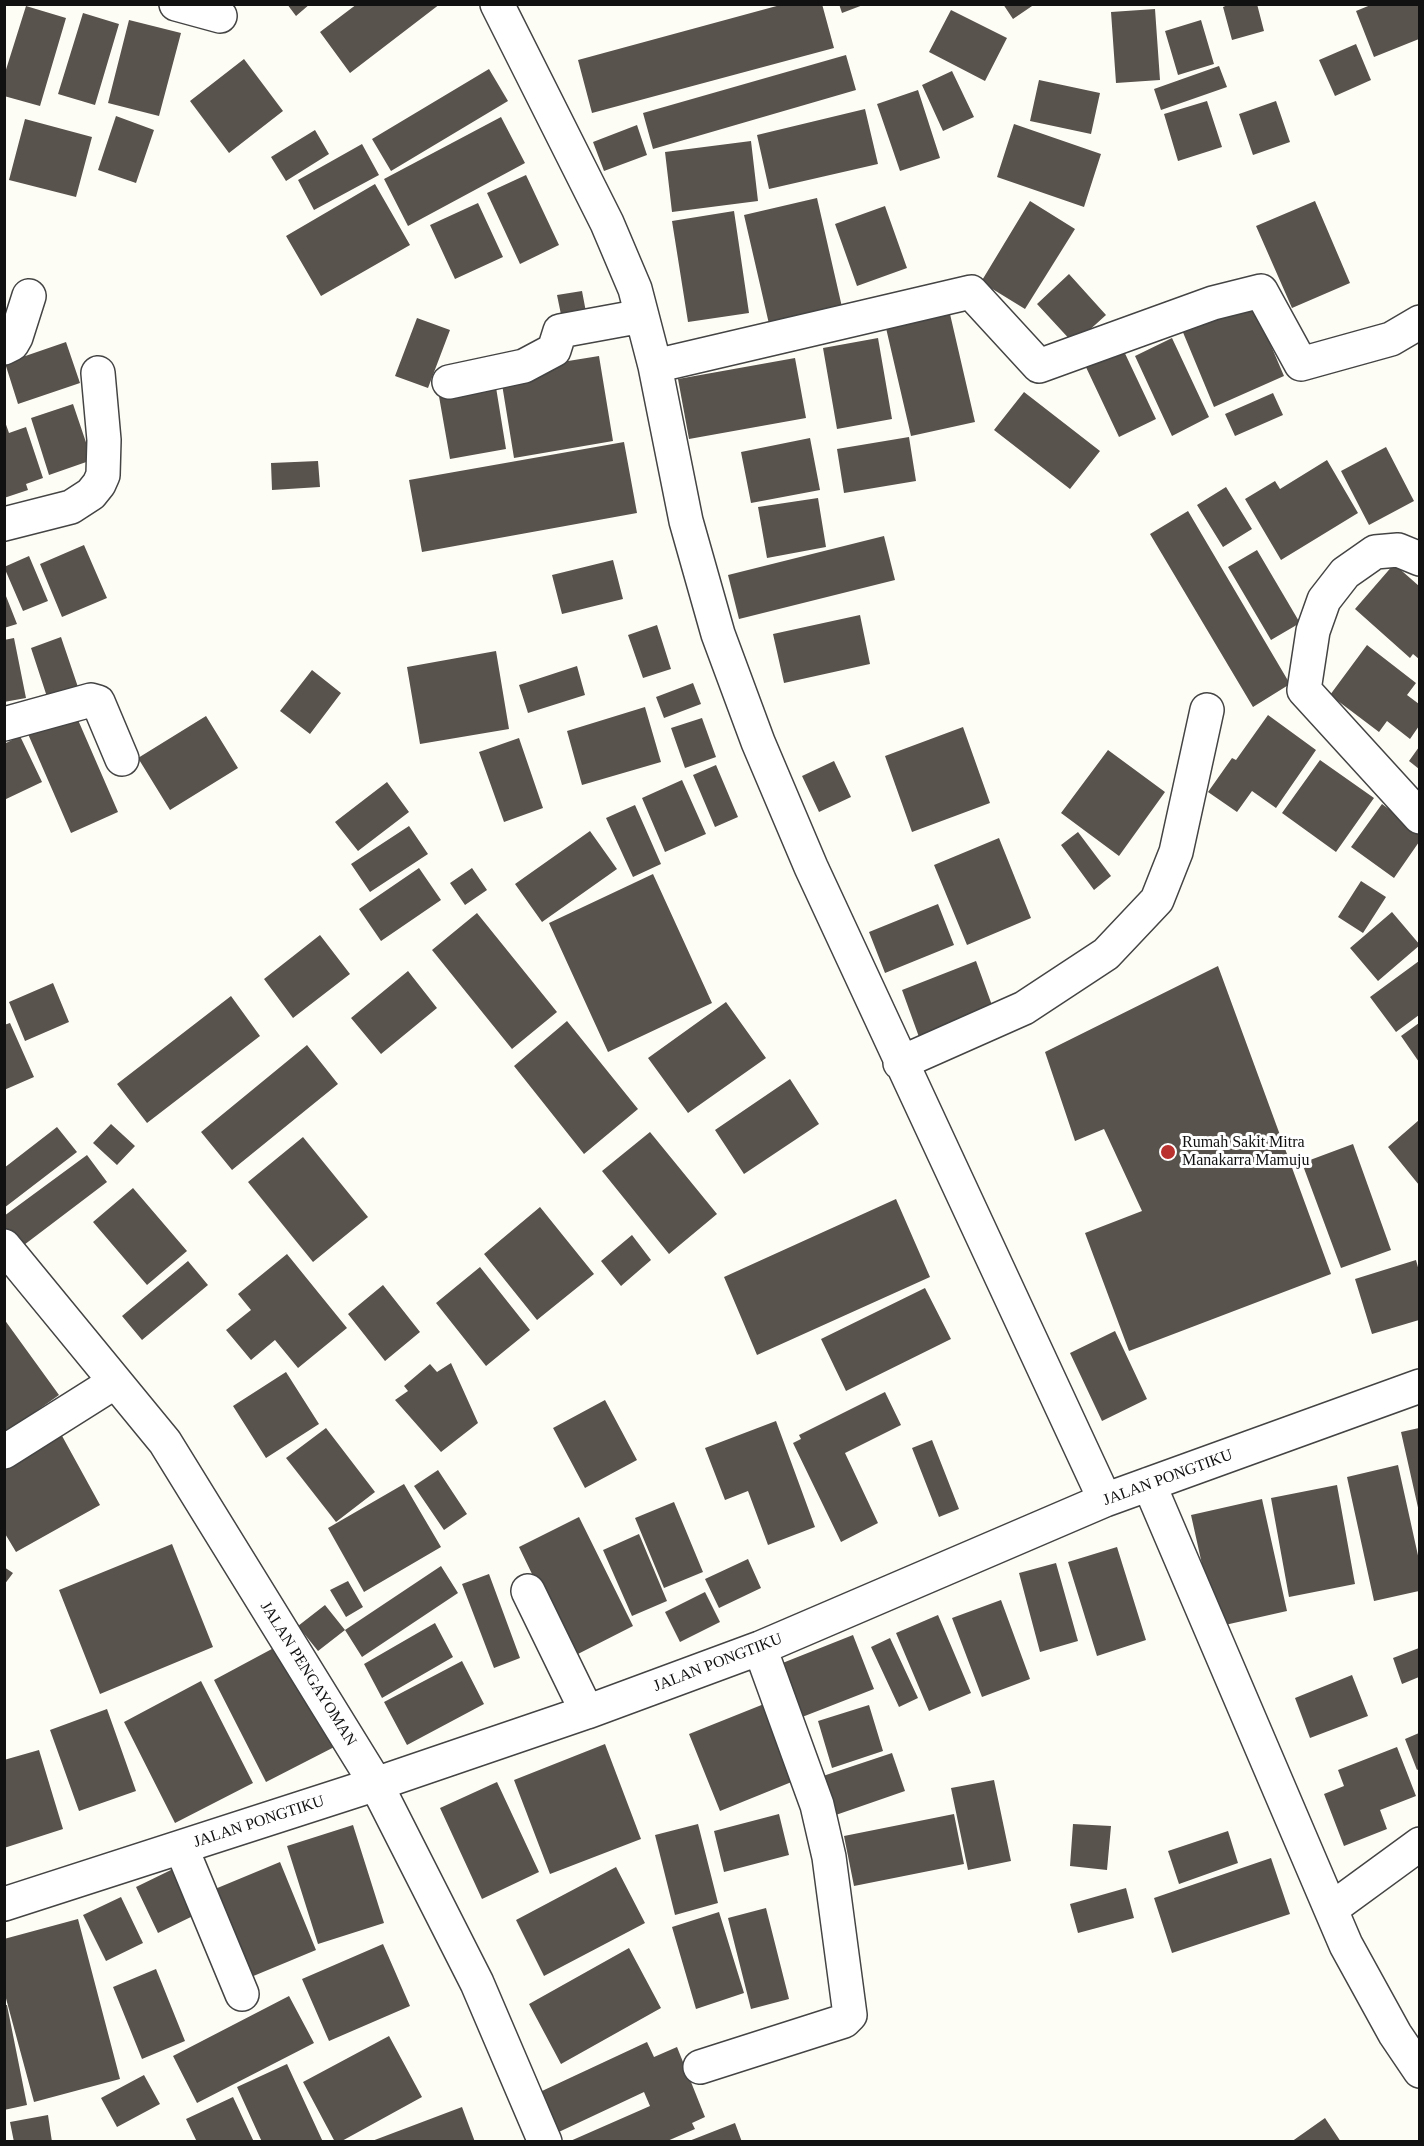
<!DOCTYPE html>
<style>
body{margin:0}
#map{position:relative;width:1424px;height:2146px;overflow:hidden;background:#fefdf5;font-family:Georgia,serif}
canvas{display:block}
.frame{position:absolute;inset:0;border:6px solid #111;pointer-events:none}
</style>
<div id="map">
<canvas width="1424" height="2146"></canvas>
<div class="frame"></div>
</div>
<script>
const g = document.querySelector('canvas').getContext('2d');
g.lineJoin = 'round';
function paint(path, color) { g.fillStyle = color; g.fill(path, 'evenodd'); }
const shape = rows => new Path2D(rows.map(r => 'M' + r).join(''));
function strokePath(path, color, width, dash) { g.strokeStyle = color; g.lineWidth = width; g.lineCap = dash ? 'butt' : 'round'; g.setLineDash(dash || []); g.stroke(path); }
function drawText(font, color, halo, rows, align = 'center') {
  g.font = font + ' Georgia,serif'; g.lineWidth = 6; g.setLineDash([]); g.textBaseline = 'middle'; g.strokeStyle = halo; g.fillStyle = color; for (const [text, x, y, turn = 0] of rows) {
    g.save(); g.translate(x, y); g.rotate((+turn || 0) * Math.PI / 180); g.textAlign = isNaN(turn) ? turn : align; if (halo) g.strokeText(text, 0, 0); g.fillText(text, 0, 0); g.restore();
  }
}
paint(shape([
 [287,4,310,4,296,16],
 [357,4,440,4,350,73,320,32],
 [784,4,822,4,834,48,592,113,578,60],
 [839,4,863,4,863,5,842,13],
 [1003,4,1035,4,1013,19],
 [1230,4,1257,4,1264,31,1232,40,1223,7],
 [1373,4,1419,4,1419,39,1374,57,1356,11],
 [26,6,66,18,40,106,4,96,4,76],
 [1155,9,1160,80,1116,83,1111,12],
 [951,10,1007,38,985,81,929,52],
 [83,13,119,24,95,105,58,94],
 [129,20,181,33,159,116,108,103],
 [1201,20,1214,64,1178,75,1165,31],
 [1356,44,1371,80,1335,96,1319,60],
 [846,55,856,90,653,149,643,113],
 [244,59,283,111,229,153,190,101],
 [1219,66,1227,87,1161,110,1154,89],
 [489,69,508,101,391,171,372,139],
 [952,71,974,117,943,131,922,85],
 [1039,80,1100,93,1091,134,1030,121],
 [918,90,940,158,900,171,877,104],
 [1207,101,1222,147,1178,161,1164,114],
 [1276,101,1290,142,1253,155,1239,114],
 [865,109,878,164,769,189,757,135],
 [116,116,154,130,136,183,98,170],
 [501,117,525,163,408,226,384,179],
 [25,119,92,137,76,197,9,180],
 [1014,124,1101,154,1084,207,997,177],
 [637,125,647,155,604,171,593,142],
 [315,130,329,154,286,181,271,157],
 [751,141,758,201,672,212,665,152],
 [362,144,379,175,314,210,298,180],
 [526,175,559,245,520,264,487,193],
 [375,184,410,245,321,296,286,236],
 [817,198,842,307,769,324,744,215],
 [1030,201,1075,229,1025,309,981,282],
 [1315,201,1350,283,1292,308,1256,226],
 [478,203,503,257,455,279,430,225],
 [885,206,907,268,857,286,835,224],
 [734,211,749,313,688,322,672,221],
 [1069,274,1106,315,1074,344,1037,304],
 [582,291,590,333,566,339,557,295],
 [1251,299,1284,376,1214,407,1182,330],
 [950,314,975,422,911,436,886,328],
 [417,318,450,330,428,388,395,376],
 [878,338,892,419,837,429,823,348],
 [1172,338,1209,417,1172,436,1135,356],
 [66,342,80,383,18,404,5,363],
 [1121,345,1156,419,1119,437,1084,363],
 [599,356,613,441,514,458,500,372],
 [795,358,806,418,689,439,678,379],
 [494,375,506,449,450,459,437,385],
 [1024,392,1100,451,1070,489,994,430],
 [1273,393,1283,415,1235,436,1225,414],
 [73,404,92,460,49,475,31,418],
 [4,419,9,433,26,427,43,478,26,484,28,490,4,498],
 [909,437,916,481,844,493,837,449],
 [810,438,820,490,751,503,741,452],
 [624,442,637,513,422,552,409,480],
 [1386,447,1414,501,1369,525,1341,471],
 [1327,460,1358,513,1281,560,1245,499,1275,481,1280,489],
 [318,461,320,487,272,490,271,463],
 [1226,487,1252,529,1223,547,1197,505],
 [818,498,826,547,767,558,758,507],
 [1188,511,1290,684,1253,707,1150,534],
 [884,536,895,580,739,619,728,575],
 [84,545,107,598,62,617,40,564],
 [1257,550,1300,623,1271,640,1228,567],
 [29,556,48,601,23,611,4,567],
 [613,560,623,599,562,614,552,575],
 [1394,564,1419,586,1419,659,1413,654,1410,658,1355,609],
 [4,591,17,624,4,628],
 [860,615,870,664,784,683,773,634],
 [657,625,671,669,643,678,628,635],
 [61,637,80,693,49,703,31,648],
 [14,638,26,698,4,702,4,640],
 [1367,645,1416,683,1407,695,1419,704,1419,726,1410,739,1387,721,1379,732,1330,695],
 [496,651,509,729,420,744,407,667],
 [577,666,585,695,528,713,519,685],
 [312,670,341,693,310,734,280,711],
 [693,683,701,704,664,718,656,697],
 [645,707,661,762,582,785,567,731],
 [75,713,118,812,71,833,28,734],
 [1268,715,1316,750,1276,808,1252,791,1237,812,1208,792,1232,758,1236,760],
 [206,716,238,768,170,810,138,758],
 [702,718,716,757,685,768,671,728],
 [963,727,990,803,912,832,885,756],
 [20,736,42,782,4,800,4,744],
 [519,738,543,808,504,822,479,752],
 [1419,747,1419,769,1409,761],
 [1108,750,1165,792,1119,856,1061,813],
 [1320,760,1374,798,1336,852,1282,813],
 [834,761,851,797,819,812,802,776],
 [716,765,738,817,715,827,693,775],
 [682,780,706,834,665,852,642,798],
 [387,782,409,812,358,851,335,822],
 [1382,804,1419,831,1419,842,1394,878,1351,847],
 [635,805,661,864,633,877,606,818],
 [409,826,428,854,370,892,351,864],
 [590,831,617,869,542,922,515,884],
 [1078,832,1111,876,1094,890,1061,845],
 [999,838,1031,918,967,945,934,865],
 [419,868,441,900,381,941,359,909],
 [472,868,487,890,465,905,450,883],
 [653,874,712,1003,608,1052,549,923],
 [1361,881,1386,897,1363,933,1338,917],
 [938,904,954,945,885,973,869,932],
 [1392,912,1420,945,1378,981,1350,948],
 [477,913,557,1012,512,1049,432,950],
 [320,935,350,974,293,1018,264,979],
 [976,961,993,1008,919,1037,902,990],
 [1419,961,1419,1015,1396,1032,1370,997],
 [1218,966,1331,1274,1129,1351,1085,1233,1142,1211,1104,1129,1075,1141,1045,1052],
 [408,971,437,1008,381,1054,351,1018],
 [53,983,69,1022,25,1041,9,1002],
 [231,996,260,1036,147,1123,117,1084],
 [726,1002,766,1058,688,1113,648,1058],
 [567,1021,638,1109,584,1154,514,1066],
 [10,1023,34,1077,4,1090,4,1025],
 [1419,1023,1419,1062,1401,1036],
 [307,1045,338,1084,232,1170,201,1132],
 [790,1079,819,1124,744,1174,715,1130],
 [1419,1120,1419,1185,1388,1147],
 [111,1124,135,1146,117,1165,93,1143],
 [57,1127,77,1152,4,1208,4,1168],
 [650,1132,717,1214,669,1254,602,1171],
 [303,1137,368,1217,313,1262,248,1182],
 [1353,1144,1391,1250,1341,1268,1302,1163],
 [87,1155,107,1182,20,1248,4,1226,4,1216],
 [133,1188,187,1251,147,1285,93,1222],
 [896,1199,930,1277,757,1355,724,1277],
 [540,1207,594,1274,537,1320,484,1254],
 [632,1235,651,1260,621,1286,601,1261],
 [287,1254,347,1328,298,1368,275,1340,251,1360,226,1330,251,1310,238,1294],
 [1416,1260,1419,1271,1419,1320,1372,1334,1355,1279],
 [188,1261,208,1285,142,1340,122,1316],
 [480,1267,530,1330,486,1366,436,1303],
 [383,1285,420,1332,385,1361,348,1314],
 [925,1288,951,1339,846,1391,821,1339],
 [4,1319,59,1395,4,1434],
 [1115,1331,1147,1399,1102,1421,1070,1353],
 [451,1363,478,1423,441,1452,395,1400,408,1391,404,1386,430,1364,437,1372],
 [286,1372,319,1424,266,1458,233,1406],
 [885,1392,901,1425,845,1453,878,1523,841,1542,793,1443,801,1439,799,1435],
 [605,1400,637,1460,585,1488,553,1428],
 [776,1421,815,1527,768,1545,748,1491,725,1500,705,1448],
 [326,1428,375,1492,336,1522,286,1458],
 [1419,1428,1419,1512,1401,1432],
 [61,1434,100,1505,16,1552,4,1532,4,1465],
 [932,1440,959,1509,939,1517,912,1448],
 [1398,1465,1419,1560,1419,1591,1374,1601,1347,1477],
 [438,1470,467,1514,444,1530,414,1486],
 [404,1484,441,1547,364,1592,328,1528],
 [1337,1485,1355,1584,1289,1597,1271,1498],
 [1262,1499,1287,1611,1216,1627,1191,1515],
 [674,1502,703,1572,664,1588,635,1518],
 [579,1517,633,1626,572,1657,519,1547],
 [639,1534,667,1601,632,1616,603,1550],
 [172,1544,213,1647,100,1694,59,1590],
 [1117,1547,1146,1640,1097,1656,1068,1562],
 [748,1559,761,1588,719,1608,705,1579],
 [1056,1563,1078,1641,1040,1652,1019,1573],
 [441,1566,458,1593,362,1657,345,1630,318,1651,298,1626,325,1605,345,1630],
 [4,1567,13,1573,4,1585],
 [489,1574,520,1658,494,1668,462,1584],
 [348,1581,363,1607,346,1617,330,1590],
 [705,1592,720,1622,680,1642,665,1612],
 [1001,1600,1030,1679,982,1697,952,1618],
 [938,1615,971,1693,929,1711,896,1633],
 [435,1623,453,1657,382,1698,364,1664],
 [853,1635,874,1689,797,1719,775,1666],
 [890,1638,918,1698,899,1707,871,1647],
 [283,1643,344,1742,266,1782,214,1680],
 [1419,1648,1419,1677,1402,1684,1393,1658],
 [462,1661,484,1704,407,1745,384,1702],
 [1352,1675,1368,1716,1310,1738,1295,1698],
 [201,1681,253,1783,175,1823,124,1722],
 [764,1704,794,1781,720,1811,689,1734],
 [869,1705,883,1751,832,1768,818,1721],
 [107,1709,136,1791,79,1811,50,1730],
 [1419,1733,1419,1769,1417,1770,1405,1739],
 [605,1744,641,1839,550,1874,514,1780],
 [1397,1747,1416,1796,1380,1810,1387,1829,1344,1846,1324,1794,1344,1786,1338,1770],
 [39,1750,63,1829,4,1848,4,1760],
 [892,1753,905,1791,830,1817,817,1778],
 [994,1780,1011,1861,968,1870,951,1788],
 [497,1782,539,1872,482,1899,440,1808],
 [779,1814,789,1855,724,1872,714,1831],
 [954,1814,964,1864,854,1886,844,1836],
 [698,1824,718,1903,675,1915,655,1835],
 [1073,1824,1111,1826,1107,1870,1070,1866],
 [353,1825,384,1923,318,1944,287,1846],
 [1228,1831,1238,1863,1179,1884,1168,1851],
 [1271,1858,1290,1914,1172,1953,1154,1898],
 [280,1862,316,1950,251,1977,215,1889],
 [616,1867,645,1923,544,1976,516,1920],
 [173,1869,195,1915,158,1933,136,1887],
 [1126,1888,1134,1918,1078,1933,1070,1904],
 [121,1897,143,1943,106,1961,83,1915],
 [766,1908,789,1999,751,2009,728,1918],
 [719,1912,744,1993,696,2009,672,1927],
 [78,1919,120,2079,34,2102,4,1991,4,1939],
 [383,1944,410,2006,329,2041,302,1979],
 [629,1948,661,2008,561,2064,529,2004],
 [156,1969,185,2041,142,2059,113,1987],
 [289,1996,314,2043,197,2103,173,2056],
 [4,2005,7,2005,27,2105,4,2110],
 [389,2036,422,2097,340,2142,335,2142,303,2082],
 [647,2042,654,2057,677,2047,705,2117,692,2123,695,2129,665,2142,568,2142,650,2106,644,2092,546,2138,527,2098],
 [287,2064,323,2142,262,2142,237,2087],
 [144,2075,160,2104,117,2127,101,2098],
 [233,2097,254,2142,197,2142,186,2119],
 [462,2107,475,2142,372,2142,372,2141],
 [48,2115,52,2142,14,2142,10,2122],
 [1325,2118,1341,2142,1291,2142],
 [735,2123,742,2142,689,2142,689,2141]
]), '#59534d');
const minor = shape([
 [176,4,220,16],
 [497,4,607,223,635,289,655,366,686,521,718,634,758,742,811,867,1105,1500],
 [4,348,12,344,16,337,29,296],
 [655,366,971,292,1039,366,1213,303,1261,291,1301,364,1391,339,1420,322],
 [449,382,524,366,554,350,560,331,642,316],
 [4,524,71,507,91,494,99,484,103,475,104,440,98,373],
 [1420,559,1398,550,1375,552,1345,573,1324,600,1313,631,1304,690,1420,817],
 [4,724,91,700,98,702,122,759],
 [900,1063,1024,1008,1106,954,1157,900,1176,852,1207,710],
 [4,1246,165,1442,376,1784,477,1983,545,2142],
 [4,1452,115,1382],
 [1149,1484,1346,1945,1395,2034,1420,2071],
 [528,1591,587,1712],
 [181,1847,242,1994],
 [4,1904,376,1784,587,1712,760,1648,1105,1500,1420,1386],
 [1331,1909,1420,1844],
 [700,2067,844,2021,850,2015,829,1857,817,1805,760,1648]
]);
strokePath(minor, '#444', 36);
strokePath(minor, '#fff', 33);
for (const [x, y, r, color] of [
 [1168,1152,8,"#ba322f"]
]) { const dot = new Path2D(); dot.arc(x, y, r, 0, 2 * Math.PI); g.fillStyle = color; g.fill(dot); strokePath(dot, '#fff', 2); }
drawText('16px', '#111', '#fff', [
 ["Rumah Sakit Mitra",1182,1143],
 ["Manakarra Mamuju",1182,1161]
], 'left');
drawText('16px', '#111', '#fff', [
 ["JALAN PONGTIKU",1168,1478,-20],
 ["JALAN PONGTIKU",718,1663,-21],
 ["JALAN PENGAYOMAN",308,1674,58],
 ["JALAN PONGTIKU",259,1822,-18]
]);
</script>
